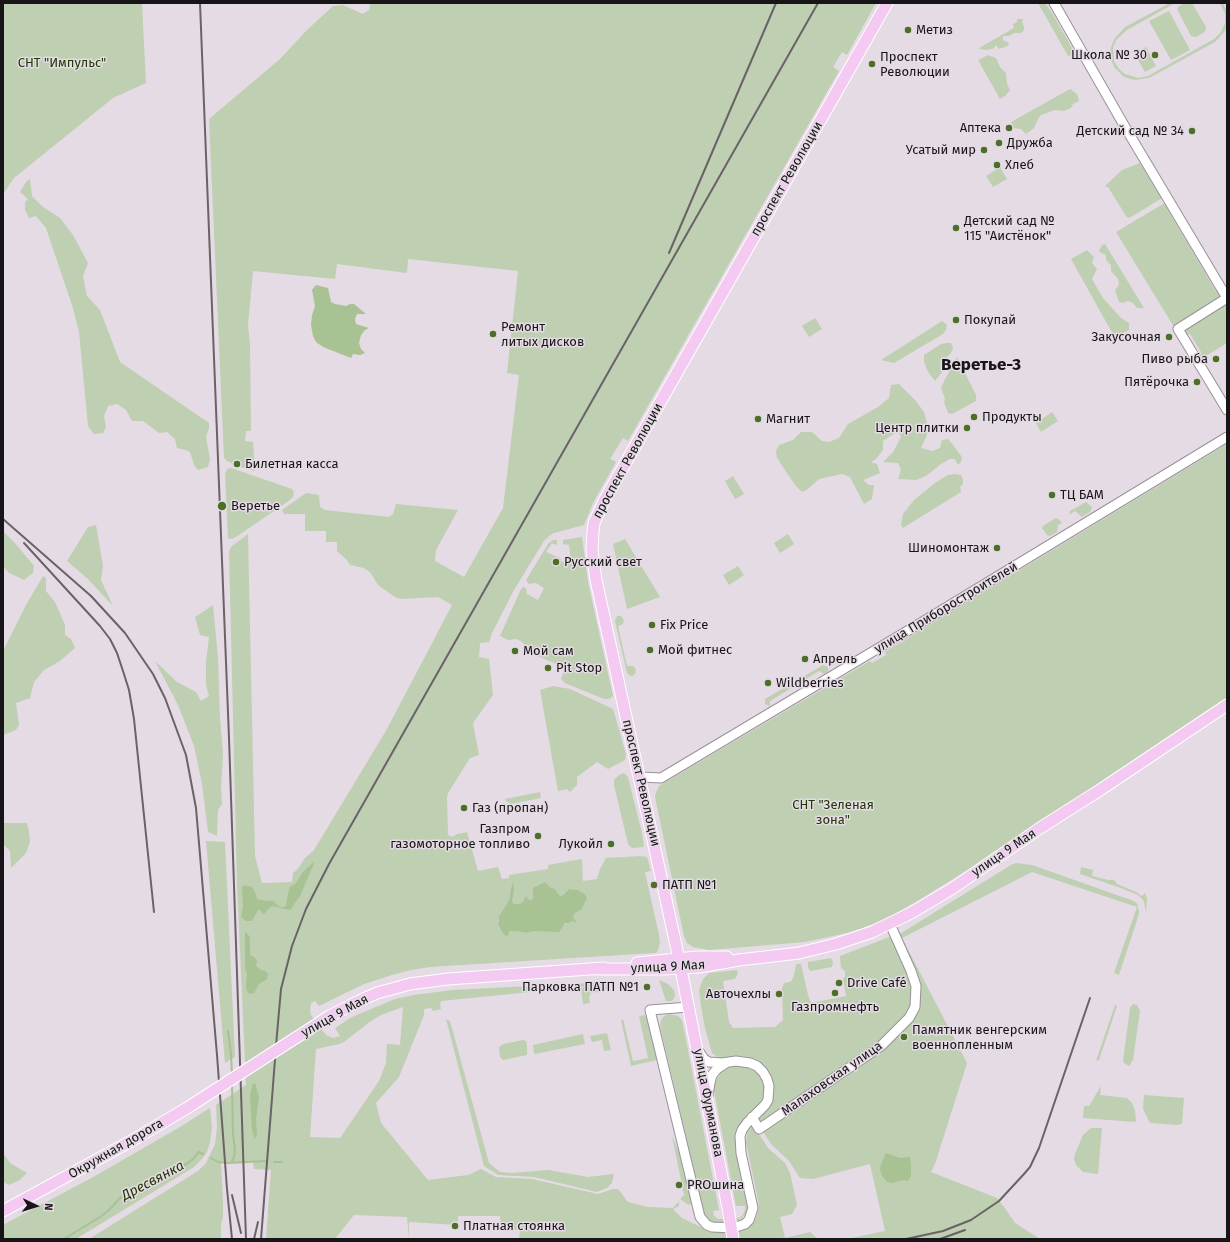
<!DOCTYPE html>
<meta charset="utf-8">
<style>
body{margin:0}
#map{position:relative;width:1230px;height:1242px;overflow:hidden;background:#e5dbe4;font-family:"Fira Sans",sans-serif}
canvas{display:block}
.frame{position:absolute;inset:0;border:4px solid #181518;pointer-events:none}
.north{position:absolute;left:16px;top:1186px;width:40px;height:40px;-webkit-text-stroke:3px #e5dbe4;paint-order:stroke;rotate:94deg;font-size:11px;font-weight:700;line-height:16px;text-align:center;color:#181518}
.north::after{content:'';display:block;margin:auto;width:14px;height:18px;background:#181518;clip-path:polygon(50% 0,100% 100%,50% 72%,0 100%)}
</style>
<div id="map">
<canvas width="1230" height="1242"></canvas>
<div class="frame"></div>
<div class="north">N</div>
</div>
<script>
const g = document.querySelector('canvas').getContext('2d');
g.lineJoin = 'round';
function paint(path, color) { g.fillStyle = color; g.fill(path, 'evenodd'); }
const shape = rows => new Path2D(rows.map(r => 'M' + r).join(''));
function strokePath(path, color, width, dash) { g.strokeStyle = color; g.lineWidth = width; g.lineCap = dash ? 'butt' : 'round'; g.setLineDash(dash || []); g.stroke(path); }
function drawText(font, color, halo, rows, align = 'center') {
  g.font = font + ' "Fira Sans",sans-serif'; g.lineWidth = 3; g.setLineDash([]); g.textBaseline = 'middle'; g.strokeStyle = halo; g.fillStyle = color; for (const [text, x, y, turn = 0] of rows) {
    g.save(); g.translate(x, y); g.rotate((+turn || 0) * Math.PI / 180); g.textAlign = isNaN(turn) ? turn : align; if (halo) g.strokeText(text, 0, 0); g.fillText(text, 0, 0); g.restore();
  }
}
paint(shape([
 [3,3,142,3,146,83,113,98,14,178,3,194],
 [370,3,876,3,847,55,842,52,833,67,839,71,628,441,623,438,610,459,616,462,593,503,584,525,554,533,549,536,544,541,514,590,492,633,489,642,480,643,479,657,489,659,493,695,473,723,479,755,470,758,448,793,447,798,448,835,452,837,457,834,467,832,478,871,498,867,502,879,509,878,509,875,548,869,548,865,582,859,583,881,597,879,600,869,606,858,641,856,647,857,651,871,645,872,659,935,660,942,658,950,656,953,653,953,430,967,411,970,392,975,364,984,319,1006,315,1001,311,1003,310,1010,311,1015,326,1035,333,1038,340,1036,335,1028,352,1017,395,999,414,995,452,990,610,982,610,984,441,1001,440,1004,441,1009,433,1011,431,1008,424,1009,424,1015,399,1077,376,1103,381,1123,428,1180,468,1175,481,1169,496,1177,532,1179,598,1194,613,1189,618,1189,628,1202,648,1207,673,1208,679,1201,679,1206,673,1209,682,1218,709,1231,730,1233,743,1230,749,1227,754,1222,757,1215,759,1204,746,1143,747,1133,753,1125,768,1148,785,1163,790,1173,797,1205,792,1214,780,1217,785,1238,810,1232,818,1239,519,1239,520,1230,501,1228,500,1216,458,1216,458,1225,409,1222,409,1239,407,1217,354,1215,335,1239,266,1239,271,1170,254,1169,253,1162,245,1162,221,1163,223,1200,223,1216,221,1225,221,1239,89,1239,198,1171,206,1163,215,1144,217,1127,216,1105,246,1085,237,884,229,551,232,546,248,534,255,856,262,883,292,882,293,873,298,869,304,859,314,850,387,729,452,605,438,597,401,599,395,597,378,585,370,572,364,568,350,565,347,560,337,551,337,542,326,542,326,531,305,531,305,514,284,514,282,510,306,493,319,495,320,507,325,510,389,517,393,514,396,504,458,510,436,550,435,561,464,577,503,508,519,375,507,373,518,271,408,259,407,273,337,264,335,279,253,271,248,325,250,345,251,431,246,431,245,441,253,442,255,471,241,467,241,463,234,460,232,463,227,461,224,458,209,119,280,59,307,30,333,6,343,5,363,14,369,10],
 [512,883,513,883,512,902,514,904,519,904,529,900,533,899,533,891,555,889,560,896,563,895,569,889,578,890,585,894,573,917,576,921,575,923,572,921,546,931,534,931,527,933,516,931,510,931,508,936,498,924,499,921,498,918,509,900],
 [403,1007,400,1045,387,1044,386,1063,379,1081,340,1138,310,1137,316,1049,339,1044,344,1042,371,1021,381,1015],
 [1038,3,1045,3,1052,13,1072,48,1073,53,1072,55,1068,56],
 [1170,3,1175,3,1127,30,1117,39,1113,47,1114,61,1119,69,1125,74,1138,78,1148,76,1214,39,1221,32,1225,23,1225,14,1220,3,1223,3,1227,11,1227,26,1225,31,1215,42,1149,78,1134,80,1124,77,1114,67,1110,57,1111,47,1115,38,1125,27],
 [1184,3,1192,3,1206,27,1205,32,1196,37,1191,36,1177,9,1178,7],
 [1169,11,1190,50,1171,60,1149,21],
 [1017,19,1023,19,1022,22,1024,27,1024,30,1021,33,1014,33,1009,36,1003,36,1003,40,1009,43,1008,46,999,49,996,45,994,48,987,50,979,49,979,48,1014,28,1013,24,1017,22],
 [1146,47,1156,66,1145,72,1134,53],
 [988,55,996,58,1000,67,1006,73,1007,84,1010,90,1005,96,1000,99,978,60],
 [1070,89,1077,94,1079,101,1073,104,1071,108,1064,111,1055,110,1041,115,1038,119,1034,128,1026,134,1021,129,1014,128,1011,122],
 [1140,163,1154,186,1157,187,1162,198,1131,217,1128,218,1126,216,1108,187,1106,187,1105,186,1122,170],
 [1000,167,1007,179,993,187,986,176],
 [30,179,32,196,43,207,60,218,73,235,88,263,83,276,87,296,100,310,120,362,209,423,209,428,206,437,210,459,208,467,198,470,194,465,190,452,186,450,177,448,175,439,167,432,159,433,143,421,132,421,126,410,117,404,108,406,104,416,106,427,103,433,94,434,88,426,79,332,73,308,46,228,36,216,29,218,25,210,25,202,28,199,20,192,26,182],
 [1163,204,1166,204,1169,207,1168,210,1216,291,1220,292,1221,297,1174,327,1116,232],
 [1105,244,1144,308,1137,308,1133,303,1128,301,1123,303,1119,302,1115,290,1119,285,1118,279,1111,271,1111,265,1106,260,1106,255,1101,253,1099,251,1102,245],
 [1087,250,1094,257,1092,263,1097,269,1092,279,1103,298,1121,318,1129,323,1129,330,1115,338,1071,259],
 [1225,304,1227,305,1227,343,1201,359,1197,356,1201,352,1190,334,1186,335,1184,330],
 [815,318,822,329,809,337,802,326],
 [942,321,947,325,946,330,943,334,894,363,881,360],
 [947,343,951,343,953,347,951,353,947,357,942,372,935,381,928,372,924,361,924,355,941,344],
 [957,357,976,395,976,401,952,414,948,413,944,402,945,399,941,387],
 [899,384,915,400,924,412,927,423,927,435,921,448,932,451,940,448,942,440,948,439,953,445,962,457,961,462,958,465,955,459,950,459,941,464,926,476,916,480,898,479,901,470,898,463,883,462,893,452,901,437,898,431,883,441,883,450,876,459,871,462,877,464,880,473,863,480,869,485,874,485,872,499,864,504,850,477,842,474,819,479,808,489,802,492,795,485,777,458,776,451,779,445,793,440,801,432,812,432,822,441,829,442,839,438,848,424,878,407,889,398,891,385],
 [1052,412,1058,421,1041,432,1036,423],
 [1227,444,1227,699,974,866,919,900,886,919,852,932,805,942,709,950,693,947,687,943,684,936,656,802,655,795,659,786,870,661,872,663,886,655,885,652],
 [231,468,292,489,294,492,293,497,290,500,236,537,231,539,228,538,225,474,227,469],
 [955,474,961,475,963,479,963,484,960,487,961,492,903,528,901,525,903,514,914,500,935,483,948,475],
 [733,476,744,494,735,499,725,481],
 [1086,502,1092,507,1091,511,1082,517,1075,511,1069,515,1070,511],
 [1056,518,1060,520,1062,523,1058,525,1057,532,1050,536,1047,535,1042,528,1043,526],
 [96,525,103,566,101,580,113,606,88,579,67,561,88,527],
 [3,531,15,543,34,566,33,573,24,580,9,573,3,566],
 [788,534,794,544,780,553,774,543],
 [582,537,588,582,613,696,611,698,608,699,604,699,565,683,561,679,565,668,526,651,528,648,521,641,516,639,508,640,500,636,521,589,523,587,526,588,527,594,538,600,544,588,536,583,529,584,526,580,548,544,553,540,557,540,557,544,555,545,552,543,546,552,560,558,562,562,571,561,569,545,563,544,563,540],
 [625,539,660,597,627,609,613,544],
 [738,566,744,575,729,585,723,575],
 [43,576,46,578,46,591,55,602,65,625,65,635,71,639,75,648,60,661,44,670,34,682,30,698,16,703,19,725,16,730,3,735,3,651,26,605],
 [213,605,218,658,220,718,223,754,221,788,222,804,218,810,217,836,208,832,202,784,194,746,178,705,155,661,177,682,196,692,201,701,209,696,206,685,206,662,209,637,200,635,195,617],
 [617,616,621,616,624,620,623,624,618,626,627,666,633,666,636,670,635,674,632,676,629,675,627,673,615,621],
 [823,665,828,667,828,671,824,674,819,671,770,701,770,706,765,704,765,699],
 [553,686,570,689,613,709,626,754,625,760,608,769,597,762,577,777,577,785,570,792,567,789,558,791,540,690],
 [624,773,628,777,642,833,644,847,632,848,628,844,614,785,614,780,619,775],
 [540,792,541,798,511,804,506,801,505,799],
 [3,823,27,823,29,832,30,842,26,853,11,868,10,851,3,844],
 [206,841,225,842,235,1057,225,1063],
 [1016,863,1032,865,1131,900,1137,903,1139,912,1137,920,1119,975,1114,973,1137,907,1032,872,902,938,967,1063,935,1164,931,1172,997,1198,1004,1207,1015,1223,1040,1239,847,1239,885,1231,870,1164,813,1179,800,1178,789,1161,771,1144,762,1130,882,1048,917,1003,898,935,1011,865],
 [1081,867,1093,870,1092,876,1108,880,1114,880,1117,884,1136,892,1142,896,1145,893,1147,898,1146,913,1144,901,1138,895,1118,887,1080,874],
 [892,936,912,981,913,1007,880,1044,761,1126,757,1119,772,1101,773,1085,760,1063,752,1059,743,1056,733,1056,724,1058,717,1057,712,1053,705,1028,701,1006,699,990,703,979,709,973,737,970,738,973,735,979,723,981,729,1022,733,1028,775,1027,783,1020,782,988,784,983,790,982,792,980,795,971,796,964,801,964,808,995,811,1003,846,996,843,978,845,977,845,971,841,968,840,956],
 [831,958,833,962,832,967,811,971,808,968,808,962],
 [659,980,668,984,674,990,675,996,672,1001,666,1001],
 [609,985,610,988,606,989,605,991,591,993,589,997,590,1003,583,1004,581,988],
 [1133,1004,1137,1005,1140,1011,1133,1060,1129,1066,1124,1063,1123,1061,1130,1008],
 [1115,1005,1117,1006,1099,1060,1096,1061],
 [669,1014,678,1016,682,1020,683,1024,719,1210,713,1211,714,1216,718,1219,739,1218,743,1215,745,1210,745,1206,736,1206,714,1091,714,1084,721,1072,727,1068,743,1064,756,1070,764,1082,765,1089,762,1102,743,1121,738,1129,736,1136,735,1145,737,1153,748,1209,746,1214,739,1220,718,1223,711,1222,707,1220,704,1216,703,1208,660,1026,661,1020,664,1016],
 [645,1015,648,1019,657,1060,631,1066,621,1020,623,1019,633,1061,648,1058,639,1016],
 [446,1019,450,1021,489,1163,500,1172,512,1173,548,1170,588,1177,614,1174,612,1183,607,1188,597,1192,534,1177,498,1175,484,1166],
 [607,1033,611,1050,604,1051,602,1040,592,1042,590,1036],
 [583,1034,585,1044,534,1054,533,1045],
 [523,1040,526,1041,527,1045,527,1055,503,1060,500,1057,499,1047,503,1044],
 [1101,1086,1100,1095,1127,1098,1132,1103,1135,1110,1136,1122,1083,1118,1084,1106,1089,1106],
 [1144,1095,1184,1098,1182,1124,1177,1125,1150,1123,1143,1109],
 [210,1108,212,1127,210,1142,207,1152,201,1160,194,1167,76,1239,3,1239,3,1225,95,1176,180,1127],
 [1091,1128,1102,1128,1098,1174,1083,1172,1076,1165,1074,1159,1075,1154,1083,1135],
 [672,1136,683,1161,692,1202,691,1204,689,1205,680,1199,684,1195],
 [3,1153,10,1163,27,1173,20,1180,9,1185,3,1182]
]), '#becfb2');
paint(shape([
 [316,285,328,288,331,302,335,304,346,306,350,304,354,304,366,314,357,314,355,319,356,324,369,328,365,330,361,335,359,343,361,349,365,353,360,355,353,354,351,358,323,347,316,342,313,336,311,325,312,315,315,306,312,290],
 [315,861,300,896,290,910,272,906,267,910,265,914,263,914,260,910,258,910,252,921,246,921,241,917,243,905,242,892,242,887,244,885,252,887,255,892,257,899,267,901,273,901,280,907,283,907,286,906,288,893,290,887,296,883,303,872],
 [545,882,551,888,555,889,560,896,563,895,569,889,578,890,585,894,587,898,581,910,575,913,573,917,576,921,575,923,572,921,569,923,565,923,559,932,534,931,527,933,516,931,510,931,508,936,504,935,498,924,499,921,498,918,509,900,512,883,513,883,514,890,512,902,514,904,519,904,523,902,526,896,529,900,533,899,533,888],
 [245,931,250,937,250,955,254,957,257,961,256,966,261,970,265,971,268,974,267,979,259,984,254,993,251,994,248,993,246,988,247,974,245,969],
 [255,1083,259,1097,256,1119,257,1135,255,1139,252,1131,250,1096,252,1085],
 [886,1153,900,1158,910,1157,911,1166,911,1176,908,1181,903,1180,892,1183,887,1182,882,1176,880,1170,881,1164]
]), '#a8c293');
strokePath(shape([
 [228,1031,231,1054,232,1074],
 [211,1158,218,1162,228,1163,266,1161],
 [274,1162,282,1162],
 [231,1163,234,1157,235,1149,233,1135,232,1084],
 [64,1239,100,1217,109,1210,120,1198,138,1190,188,1163,193,1159,199,1152,203,1154]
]), '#a8c293', 2);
const minor = shape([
 [1054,3,1125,127,1227,298,1178,329,1227,410],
 [640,777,661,778,924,621,1227,437],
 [689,1007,650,1010,700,1217,707,1225,712,1227,733,1228,745,1224,749,1220,753,1208,741,1153,740,1136,742,1130,747,1123,765,1105,768,1100,769,1086,767,1079,763,1072,757,1066,750,1063,736,1061,722,1063,709,1062,704,1059,698,1050],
 [708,1095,710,1083,712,1075,717,1069,726,1063],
 [752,1117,759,1129,881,1046,909,1018,915,1007,916,986,911,971,890,924]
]);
const major = shape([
 [637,963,697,957,727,957],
 [597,969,663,969,699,967,739,960,799,953,836,944,872,932,911,913,953,888,1040,828,1100,790,1227,705],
 [328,1017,359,1001,377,993,410,984,448,979,604,968],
 [728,1208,679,959,596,580,592,550,593,531,594,523,604,501,887,3],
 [3,1211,133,1140,187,1108]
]);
strokePath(minor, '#9a9199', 11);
strokePath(major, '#fff', 13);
strokePath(minor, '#fff', 9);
strokePath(major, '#f4c9f2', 11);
strokePath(shape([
 [200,3,229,738,246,1239],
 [669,253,776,3],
 [3,519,91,596,125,633,153,674,165,698,186,755,196,808,217,1055,227,1189,232,1239],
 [24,543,100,626,110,639,117,653,123,671,129,690,134,719,154,912],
 [232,1195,241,1233],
 [254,1239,258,1222],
 [261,1239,277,1034,281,989,292,946,306,909,329,864,818,3],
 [906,1239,943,1231,971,1220,999,1201,1024,1174,1030,1167,1039,1148,1090,998],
 [940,1239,965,1230]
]), '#696368', 2);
const majorBridge = shape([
 [187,1108,328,1017],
 [728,1208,733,1239]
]);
strokePath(majorBridge, '#fff', 13, []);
strokePath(majorBridge, '#f4c9f2', 11);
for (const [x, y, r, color] of [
 [908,30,4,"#4c6f27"],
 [1155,55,4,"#4c6f27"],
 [872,64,4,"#4c6f27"],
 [1009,128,4,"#4c6f27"],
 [1192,131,4,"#4c6f27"],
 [999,143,4,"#4c6f27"],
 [984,150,4,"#4c6f27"],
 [997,165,4,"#4c6f27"],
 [956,228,4,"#4c6f27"],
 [956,320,4,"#4c6f27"],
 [493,334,4,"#4c6f27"],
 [1169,337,4,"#4c6f27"],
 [1216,359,4,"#4c6f27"],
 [1197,382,4,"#4c6f27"],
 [974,417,4,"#4c6f27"],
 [758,419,4,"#4c6f27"],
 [967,428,4,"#4c6f27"],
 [237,464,4,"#4c6f27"],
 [1052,495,4,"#4c6f27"],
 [222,506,5,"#4c6f27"],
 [997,548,4,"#4c6f27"],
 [556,562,4,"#4c6f27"],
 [652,625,4,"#4c6f27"],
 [650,650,4,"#4c6f27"],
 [515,651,4,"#4c6f27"],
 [805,659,4,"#4c6f27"],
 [548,668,4,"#4c6f27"],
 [768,683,4,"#4c6f27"],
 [464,808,4,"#4c6f27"],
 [538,836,4,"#4c6f27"],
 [611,844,4,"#4c6f27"],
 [654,885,4,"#4c6f27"],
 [839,983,4,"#4c6f27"],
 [647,987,4,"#4c6f27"],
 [835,993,4,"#4c6f27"],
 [779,994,4,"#4c6f27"],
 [904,1037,4,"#4c6f27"],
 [679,1185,4,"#4c6f27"],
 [455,1226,4,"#4c6f27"]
]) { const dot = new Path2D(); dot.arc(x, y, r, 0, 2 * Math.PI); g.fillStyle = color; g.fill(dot); strokePath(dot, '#e5dbe4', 1.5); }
drawText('13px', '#181518', '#e5dbe4', [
 ["Метиз",916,30],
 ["Школа № 30",1147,55,"right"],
 ["Проспект",880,57],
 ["Революции",880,72],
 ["Аптека",1001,128,"right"],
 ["Детский сад № 34",1184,131,"right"],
 ["Дружба",1007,143],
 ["Усатый мир",976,150,"right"],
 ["Хлеб",1005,165],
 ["Детский сад №",964,221],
 ["115 \"Аистёнок\"",964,236],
 ["Покупай",964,320],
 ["Ремонт",501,327],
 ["литых дисков",501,342],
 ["Закусочная",1161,337,"right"],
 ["Пиво рыба",1208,359,"right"],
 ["Пятёрочка",1189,382,"right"],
 ["Продукты",982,417],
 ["Магнит",766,419],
 ["Центр плитки",959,428,"right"],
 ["Билетная касса",245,464],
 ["ТЦ БАМ",1060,495],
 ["Веретье",231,506],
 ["Шиномонтаж",989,548,"right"],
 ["Русский свет",564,562],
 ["Fix Price",660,625],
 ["Мой фитнес",658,650],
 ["Мой сам",523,651],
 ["Апрель",813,659],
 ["Pit Stop",556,668],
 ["Wildberries",776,683],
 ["Газ (пропан)",472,808],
 ["Газпром",530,829,"right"],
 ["газомоторное топливо",530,844,"right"],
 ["Лукойл",603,844,"right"],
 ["ПАТП №1",662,885],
 ["Drive Café",847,983],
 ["Парковка ПАТП №1",639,987,"right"],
 ["Авточехлы",771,994,"right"],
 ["Газпромнефть",835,1007,"center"],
 ["Памятник венгерским",912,1030],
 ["военнопленным",912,1045],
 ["PROшина",687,1185],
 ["Платная стоянка",463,1226]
], 'left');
drawText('13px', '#213904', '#e5dbe4', [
 ["СНТ \"Импульс\"",62,63],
 ["СНТ \"Зеленая",833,805],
 ["зона\"",833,820]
]);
drawText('13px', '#181518', '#e5dbe4', [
 ["проспект Революции",787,179,-60],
 ["проспект Революции",628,461,-61],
 ["улица Приборостроителей",946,608,-31],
 ["проспект Революции",641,783,77],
 ["улица 9 Мая",1004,853,-34],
 ["улица 9 Мая",668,967,-3],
 ["улица 9 Мая",335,1016,-29],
 ["Малаховская улица",832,1079,-35],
 ["улица Фурманова",708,1103,79],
 ["Окружная дорога",116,1149,-30]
]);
drawText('italic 14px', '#1e3501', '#e5dbe4', [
 ["Дресвянка",153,1181,-28]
]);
drawText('bold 17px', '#181518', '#e5dbe4', [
 ["Веретье-3",981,365]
]);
</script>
